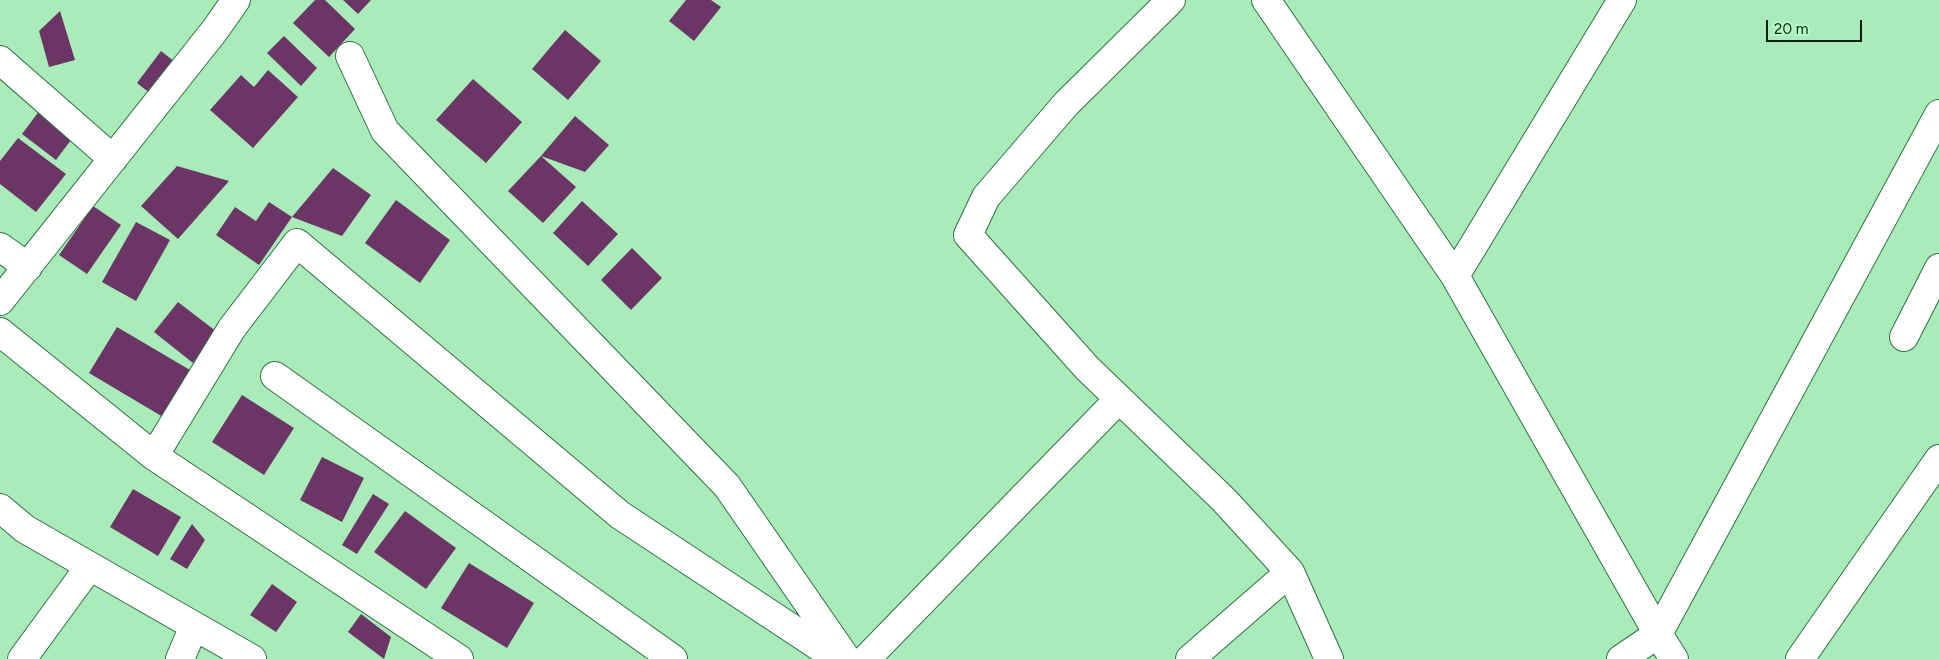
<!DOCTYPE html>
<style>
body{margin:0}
#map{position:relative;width:1939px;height:659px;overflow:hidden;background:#a9ecb9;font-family:Figtree,sans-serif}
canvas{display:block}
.scale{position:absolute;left:1766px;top:20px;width:96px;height:22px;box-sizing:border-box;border:2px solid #05200e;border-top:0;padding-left:6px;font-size:15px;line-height:18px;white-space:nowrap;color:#05200e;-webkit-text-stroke:4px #b6fac6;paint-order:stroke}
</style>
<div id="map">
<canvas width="1939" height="659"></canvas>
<div class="scale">20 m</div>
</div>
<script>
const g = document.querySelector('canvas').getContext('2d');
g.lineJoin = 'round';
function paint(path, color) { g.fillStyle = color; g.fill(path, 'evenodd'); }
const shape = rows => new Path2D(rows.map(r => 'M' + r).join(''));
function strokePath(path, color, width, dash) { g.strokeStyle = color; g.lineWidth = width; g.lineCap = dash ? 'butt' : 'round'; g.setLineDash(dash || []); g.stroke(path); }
paint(shape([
 [315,0,325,0,355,29,329,57,293,23],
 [343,0,371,0,358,14],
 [686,0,711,0,721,7,694,41,669,21],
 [60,11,75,60,49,67,39,31],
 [565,30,601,61,568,100,532,69],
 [284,36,317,68,301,86,267,53],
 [161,51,175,62,151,94,137,83],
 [268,70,298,97,253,148,210,110,241,75,254,87],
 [473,79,522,122,486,163,436,120],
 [40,110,74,136,56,160,22,134],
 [575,116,609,145,585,172,541,156],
 [18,138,66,174,36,212,0,184,0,161],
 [541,156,576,187,543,223,508,191],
 [177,166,229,181,178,239,141,206],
 [333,168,371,195,342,236,292,217],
 [396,200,450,240,420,283,365,243],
 [582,201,618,234,588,266,553,233],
 [269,202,292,217,259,265,216,235,235,207,256,221],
 [93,206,121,225,87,274,59,255],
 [136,222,170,240,136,301,102,282],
 [632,248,662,278,631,310,601,280],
 [178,302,217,332,193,363,154,332],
 [117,327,190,370,163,417,89,373],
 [242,395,294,428,264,475,212,442],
 [322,457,364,478,342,522,300,500],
 [133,489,181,517,158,556,110,527],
 [373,494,389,504,357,554,342,545],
 [405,511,456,548,426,589,374,552],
 [192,524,205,540,187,569,170,559],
 [469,563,534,603,507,648,441,608],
 [272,584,297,602,276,632,250,615],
 [361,614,391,637,384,659,348,632]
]), '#6b3665');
const minor = shape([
 [1171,0,1066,104,986,197,968,235,1087,368,1224,500,1290,572,1329,659],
 [1266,0,1455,276,1658,634,1674,659],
 [350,56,385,131,727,486,846,658],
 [0,60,113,159],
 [0,247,28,267],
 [1455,276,1622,0],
 [0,301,215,30,236,0],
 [0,332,154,456,459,659],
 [1904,337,1939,268],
 [275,376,673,659],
 [154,456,232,328,297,243,620,515,838,659],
 [0,508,25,529,252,659],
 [22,659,90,566],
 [180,659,194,626],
 [866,659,1119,399],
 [1190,659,1290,572],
 [1621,659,1658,634,1939,114],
 [1800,659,1939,459]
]);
strokePath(minor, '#2f7144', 30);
strokePath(minor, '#fff', 28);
</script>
